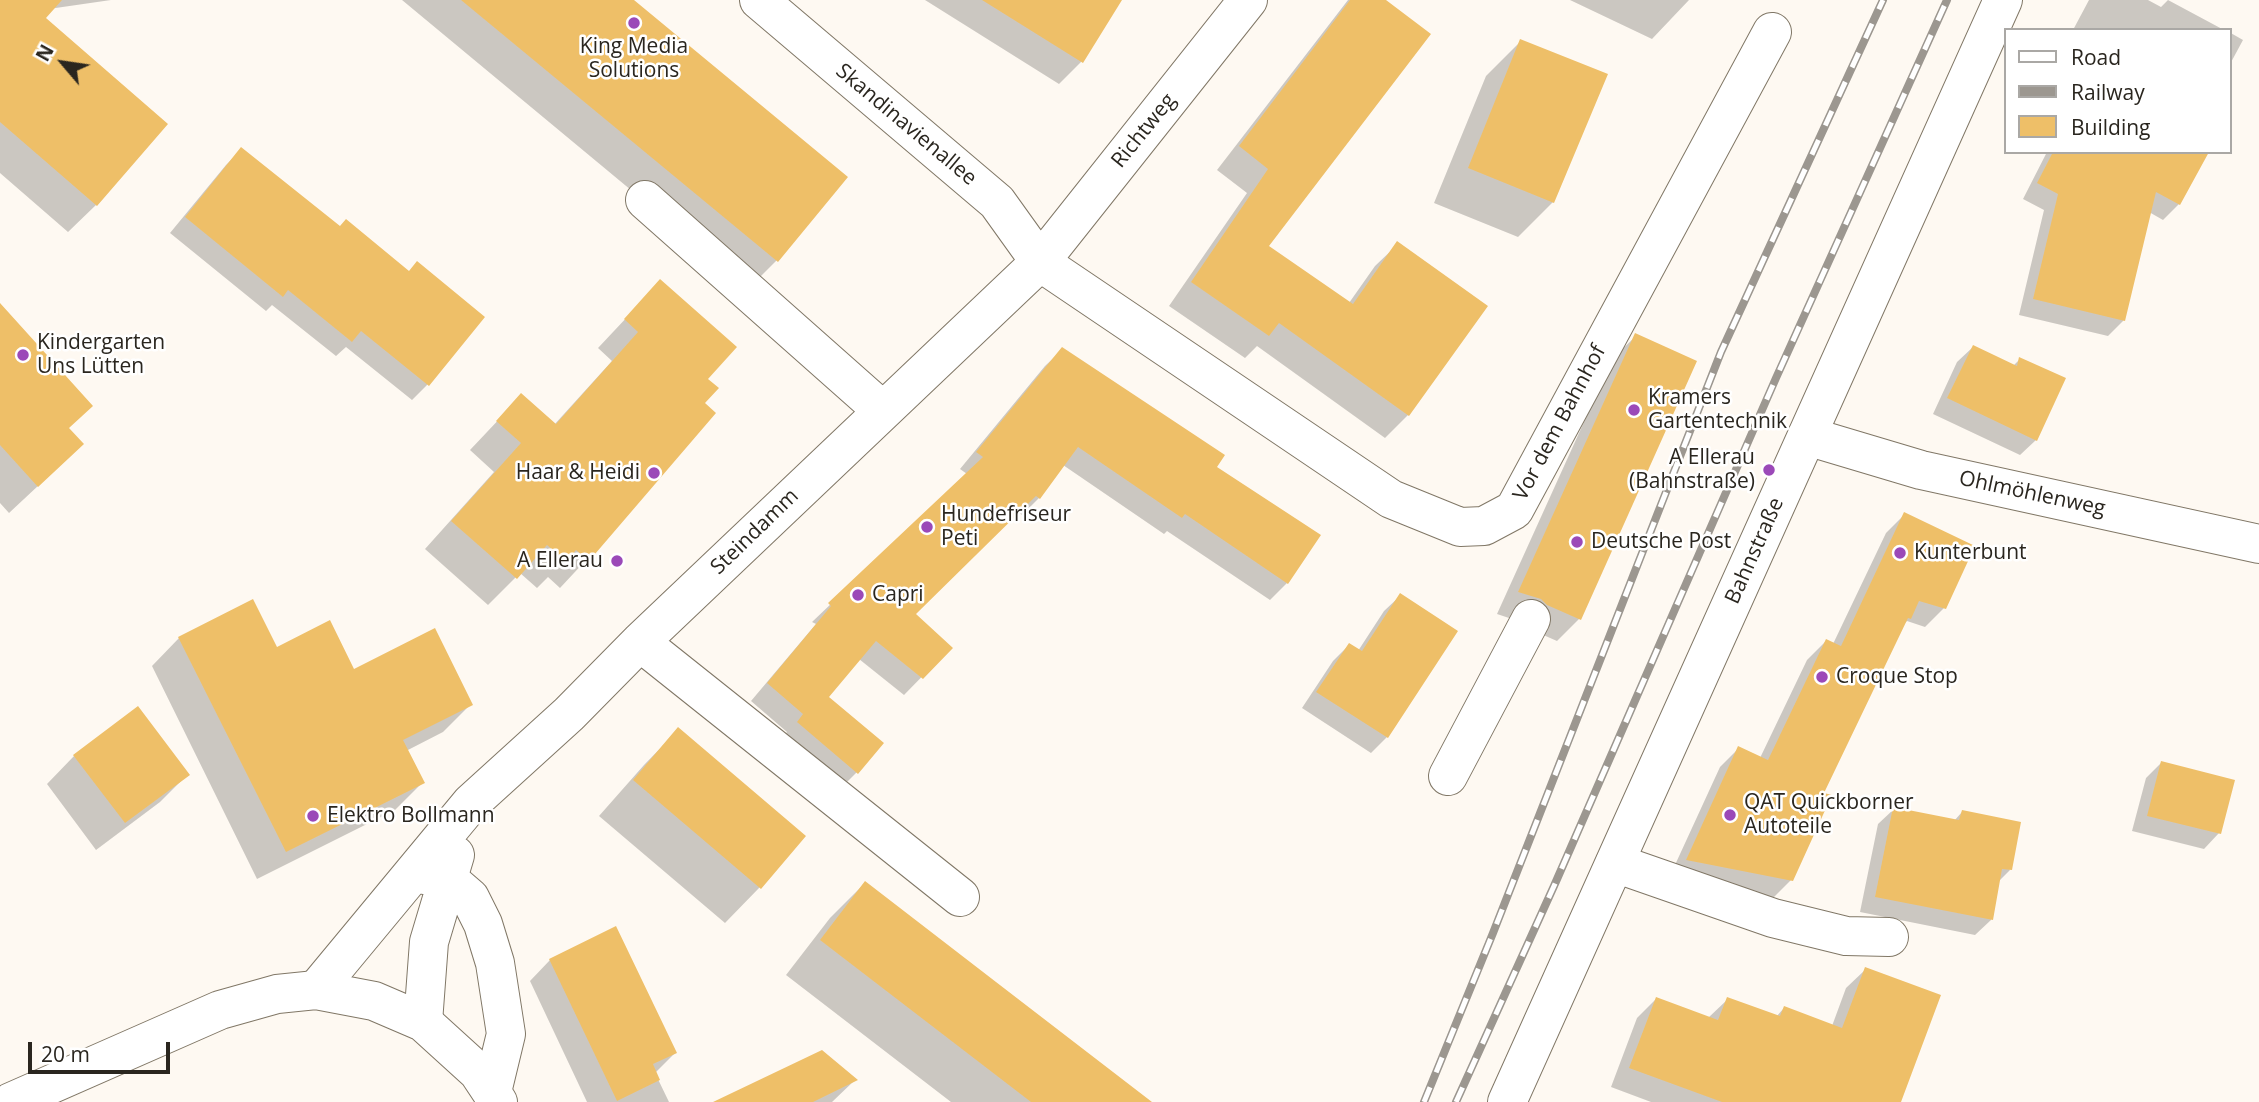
<!DOCTYPE html>
<meta charset="utf-8">
<style>
body{margin:0}
#map{position:relative;width:2259px;height:1102px;overflow:hidden;background:#fef9f2;font-family:"Open Sans",sans-serif}
canvas{display:block}
.legend{position:absolute;left:2004px;top:28px;width:228px;height:126px;box-sizing:border-box;background:#fff;border:2px solid #aaa8a5;margin:0;padding:9px 12px;list-style:none;font-size:21px;color:#2a261f}
.legend li{display:flex;align-items:center;gap:14px;height:35px}
.legend b{width:35px;border:2px solid #aaa8a5}
.north{position:absolute;left:28px;top:28px;width:70px;height:70px;-webkit-text-stroke:5px #fff;paint-order:stroke;rotate:299deg;font-size:19px;font-weight:700;line-height:28px;text-align:center;color:#2a261f}
.north::after{content:'';display:block;margin:auto;width:24px;height:32px;background:#2a261f;clip-path:polygon(50% 0,100% 100%,50% 72%,0 100%)}
.scale{position:absolute;left:28px;top:1042px;width:142px;height:32px;box-sizing:border-box;border:4px solid #2a261f;border-top:0;padding-left:9px;font-size:21px;line-height:24px;white-space:nowrap;color:#2a261f;-webkit-text-stroke:5px #fff;paint-order:stroke}
</style>
<div id="map">
<canvas width="2259" height="1102"></canvas>
<ul class="legend">
<li><b style="height:9px;background:#fff"></b>Road</li>
<li><b style="height:9px;background:#9c9790"></b>Railway</li>
<li><b style="height:19px;background:#eebf68"></b>Building</li>
</ul>
<div class="north">N</div>
<div class="scale">20 m</div>
</div>
<script>
const g = document.querySelector('canvas').getContext('2d');
g.lineJoin = 'round';
function paint(path, color) { g.fillStyle = color; g.fill(path, 'evenodd'); }
const shape = rows => new Path2D(rows.map(r => 'M' + r).join(''));
function strokePath(path, color, width, dash) { g.strokeStyle = color; g.lineWidth = width; g.lineCap = dash ? 'butt' : 'round'; g.setLineDash(dash || []); g.stroke(path); }
function drawText(font, color, halo, rows, align = 'center') {
  g.font = font + ' "Open Sans",sans-serif'; g.lineWidth = 5; g.setLineDash([]); g.textBaseline = 'middle'; g.strokeStyle = halo; g.fillStyle = color; for (const [text, x, y, turn = 0] of rows) {
    g.save(); g.translate(x, y); g.rotate((+turn || 0) * Math.PI / 180); g.textAlign = isNaN(turn) ? turn : align; if (halo) g.strokeText(text, 0, 0); g.fillText(text, 0, 0); g.restore();
  }
}
paint(shape([
 [0,0,111,0,35,11,96,205,68,232,0,173],
 [402,0,631,0,845,177,776,261,749,288],
 [925,0,1120,0,1081,62,1059,84],
 [1348,0,1383,0,1266,247,1349,303,1375,266,1398,244,1408,415,1385,438,1257,346,1245,358,1169,306,1247,193,1217,170],
 [1570,0,1689,0,1652,39],
 [2089,0,2148,0,2161,7,2168,0,2224,30,2073,30],
 [2229,32,2243,40,2229,66],
 [1521,41,1553,202,1518,237,1434,203,1486,76],
 [242,149,339,228,483,317,427,385,412,400,346,347,336,356,272,305,266,311,170,233,226,165],
 [2047,152,2107,152,2179,204,2163,220,2149,212,2124,320,2108,336,2019,315,2044,210,2023,199],
 [660,282,706,379,702,403,615,529,560,588,548,577,537,588,520,573,488,605,425,549,494,472,470,450,521,396,554,425,612,361,598,348],
 [0,306,68,429,54,471,9,513,0,503],
 [1636,336,1579,619,1557,641,1525,627,1518,621,1497,614,1613,358],
 [1973,347,2013,366,2020,359,2036,440,2020,455,1933,414,1957,362],
 [1063,349,1215,467,1287,583,1270,600,1167,531,1164,534,1063,465,1039,498,1022,515,1018,512,913,614,950,648,904,695,859,659,827,697,857,772,840,789,781,740,787,732,751,701,816,624,812,622,967,474,960,469,1045,366],
 [1905,514,1944,608,1925,627,1907,621,1903,625,1822,794,1791,880,1772,899,1669,878,1720,767,1739,748,1760,758,1807,660,1826,641,1833,644,1886,533],
 [1400,596,1455,631,1387,737,1371,753,1302,708,1333,661,1349,645,1358,651,1384,611],
 [179,638,276,649,471,704,443,732,406,751,422,783,395,810,257,879,152,666],
 [678,730,803,836,759,888,725,923,599,816,644,765],
 [74,756,187,775,160,802,96,850,47,784],
 [2161,763,2219,833,2204,849,2132,831,2146,778],
 [1894,809,1954,821,1962,812,2010,870,1998,882,1991,920,1975,935,1860,912,1878,824],
 [865,883,1111,1102,951,1102,786,975,830,918],
 [550,960,675,1053,655,1073,669,1102,587,1102,530,981],
 [1866,969,1899,1102,1651,1102,1611,1087,1637,1018,1656,999,1708,1018,1728,999,1776,1017,1784,1008,1832,1026,1846,988],
 [855,1080,832,1102,746,1102]
]), '#0003');
paint(shape([
 [0,0,62,0,46,18,168,124,97,206,0,122],
 [461,0,634,0,848,177,778,262],
 [982,0,1122,0,1083,63],
 [1350,0,1386,0,1431,34,1269,246,1353,304,1397,241,1488,306,1409,416,1279,323,1269,336,1191,282,1268,169,1239,146],
 [1520,39,1608,74,1554,203,1468,168],
 [241,147,340,226,346,219,409,271,417,261,485,317,429,386,361,331,352,342,288,290,283,297,185,217],
 [2053,152,2209,152,2180,205,2156,192,2125,321,2033,299,2058,194,2037,183],
 [660,279,737,347,708,379,719,388,705,403,716,413,589,561,576,550,566,562,547,545,517,579,451,521,521,443,496,421,521,393,556,424,638,332,624,319],
 [0,303,93,406,69,428,84,444,38,487,0,445],
 [1635,333,1697,361,1581,620,1547,605,1541,599,1518,592],
 [1973,345,2017,366,2019,357,2066,378,2037,441,1947,398],
 [1062,347,1225,455,1217,467,1321,535,1288,584,1185,514,1182,518,1078,447,1040,499,1036,496,916,614,953,648,923,679,876,641,829,697,884,743,858,774,797,722,803,714,767,683,831,606,828,603,983,457,976,452],
 [1904,512,1975,546,1946,609,1919,601,1911,619,1908,618,1824,793,1832,795,1793,881,1686,860,1738,746,1768,760,1826,639,1841,646],
 [1400,593,1458,631,1388,738,1316,692,1349,643,1362,651],
 [253,599,277,647,330,620,354,669,435,628,473,705,403,740,425,783,286,852,178,637],
 [138,706,190,775,125,823,73,755],
 [678,727,806,836,761,889,633,780],
 [2161,761,2235,780,2221,834,2147,816],
 [1893,807,1959,820,1962,810,2021,822,2012,870,2002,869,1993,920,1875,897],
 [865,881,996,982,1152,1102,1031,1102,820,940],
 [616,926,677,1053,653,1064,660,1080,617,1101,549,959],
 [1865,967,1941,995,1901,1102,1722,1102,1629,1068,1656,997,1718,1020,1727,997,1780,1016,1784,1006,1842,1028],
 [822,1050,858,1080,813,1102,713,1102]
]), '#eebf68');
const minor = shape([
 [759,0,997,202,1040,262,1391,499,1460,527,1484,526,1514,510,1772,32],
 [645,200,883,411],
 [1807,436,1921,470,2259,544],
 [640,642,960,897],
 [1448,776,1531,619],
 [1615,863,1773,918,1846,936,1889,937],
 [413,873,448,879,470,898,483,924,495,963,506,1034,492,1092],
 [316,990,471,803,569,714,640,642,1040,262,1248,0],
 [423,1022,429,942,455,855]
]);
const major = shape([
 [11,1102,220,1010,277,994,316,990,374,1001,423,1022,478,1072,498,1102],
 [1507,1102,2003,0]
]);
strokePath(minor, '#807766', 40);
strokePath(major, '#807766', 40);
strokePath(minor, '#fff', 38);
strokePath(major, '#fff', 38);
const rail = shape([
 [1424,1102,1493,933,1721,352,1883,0],
 [1456,1102,1554,886,1776,378,1947,0]
]);
strokePath(rail, '#9c9790', 8);
strokePath(rail, '#fff', 5, [16]);
for (const [x, y, r, color] of [
 [634,23,7,"#9b49b8"],
 [23,355,7,"#9b49b8"],
 [1634,410,7,"#9b49b8"],
 [1769,470,7,"#9b49b8"],
 [654,473,7,"#9b49b8"],
 [927,527,7,"#9b49b8"],
 [1577,542,7,"#9b49b8"],
 [1900,553,7,"#9b49b8"],
 [617,561,7,"#9b49b8"],
 [858,595,7,"#9b49b8"],
 [1822,677,7,"#9b49b8"],
 [1730,815,7,"#9b49b8"],
 [313,816,7,"#9b49b8"]
]) { const dot = new Path2D(); dot.arc(x, y, r, 0, 2 * Math.PI); g.fillStyle = color; g.fill(dot); strokePath(dot, '#fff', 2.5); }
drawText('21px', '#2a261f', '#fff', [
 ["King Media",634,47,"center"],
 ["Solutions",634,71,"center"],
 ["Kindergarten",37,343],
 ["Uns Lütten",37,367],
 ["Kramers",1648,398],
 ["Gartentechnik",1648,422],
 ["A Ellerau",1755,458,"right"],
 ["(Bahnstraße)",1755,482,"right"],
 ["Haar & Heidi",640,473,"right"],
 ["Hundefriseur",941,515],
 ["Peti",941,539],
 ["Deutsche Post",1591,542],
 ["Kunterbunt",1914,553],
 ["A Ellerau",603,561,"right"],
 ["Capri",872,595],
 ["Croque Stop",1836,677],
 ["QAT Quickborner",1744,803],
 ["Autoteile",1744,827],
 ["Elektro Bollmann",327,816]
], 'left');
drawText('21px', '#2a261f', '#fff', [
 ["Skandinavienallee",906,125,40],
 ["Richtweg",1144,131,-51],
 ["Vor dem Bahnhof",1560,423,-62],
 ["Ohlmöhlenweg",2032,494,12],
 ["Steindamm",755,532,-44],
 ["Bahnstraße",1755,551,-66]
]);
</script>
